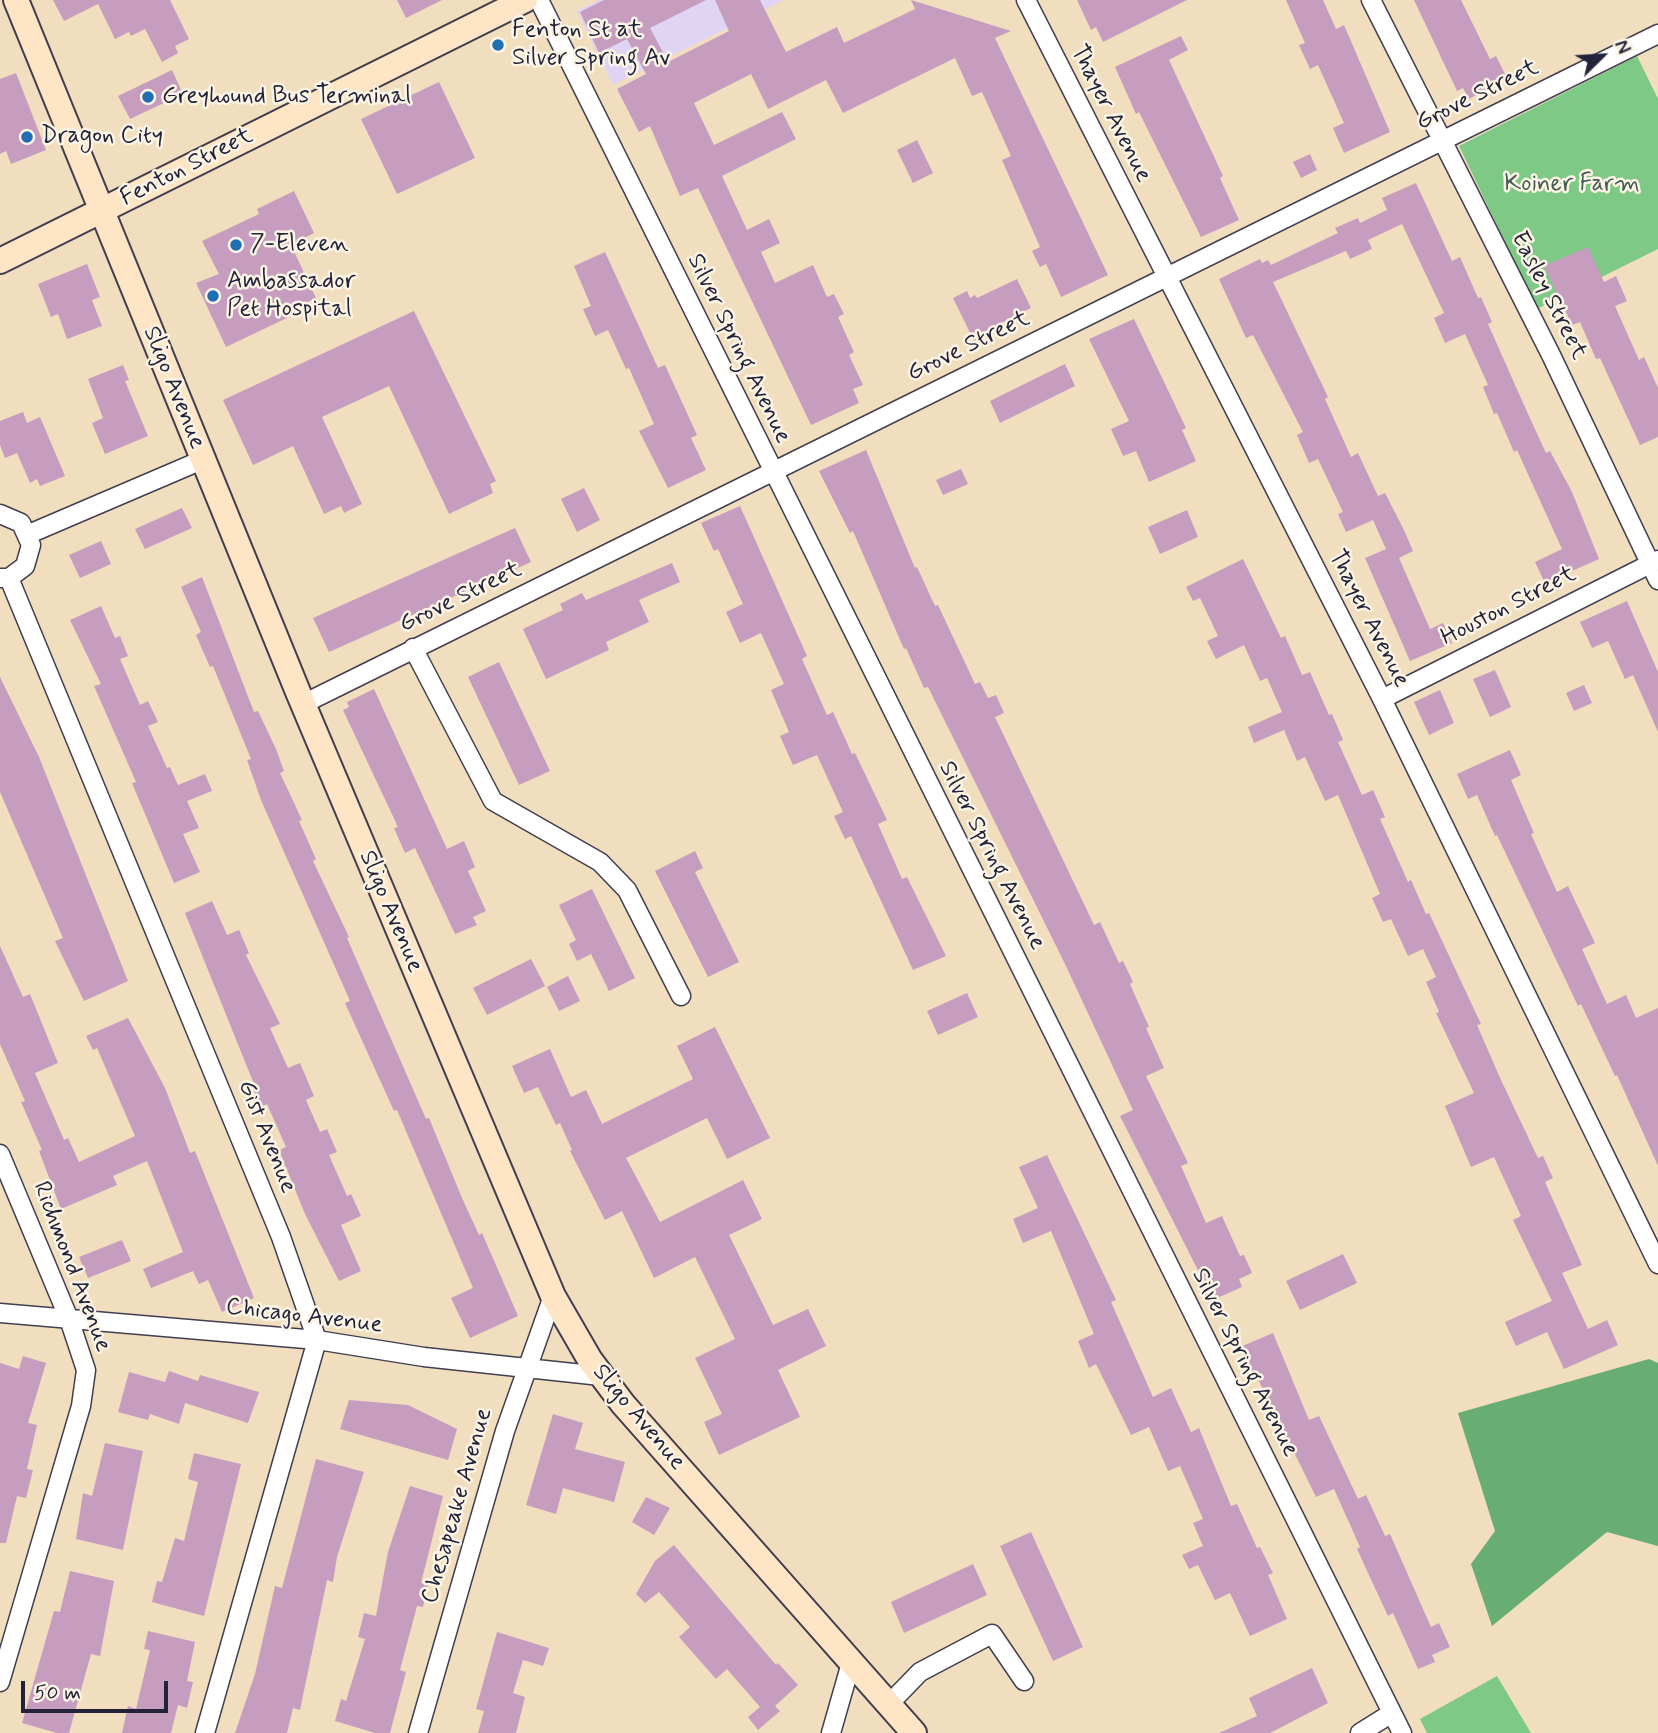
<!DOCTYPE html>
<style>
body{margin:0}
#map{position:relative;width:1658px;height:1733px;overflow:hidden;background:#f1debe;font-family:Mynerve,sans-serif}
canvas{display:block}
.north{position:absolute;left:1567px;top:21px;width:70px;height:70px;-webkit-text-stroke:5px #fcf5e5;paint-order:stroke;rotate:66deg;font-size:19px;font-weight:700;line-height:28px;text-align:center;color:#22223b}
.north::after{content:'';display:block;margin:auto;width:24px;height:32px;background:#22223b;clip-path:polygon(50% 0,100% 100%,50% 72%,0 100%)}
.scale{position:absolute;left:21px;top:1681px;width:147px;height:32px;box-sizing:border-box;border:4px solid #22223b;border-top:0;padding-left:9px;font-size:21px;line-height:24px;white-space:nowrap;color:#22223b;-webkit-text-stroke:5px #fcf5e5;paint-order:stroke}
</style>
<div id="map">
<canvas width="1658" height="1733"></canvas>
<div class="north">N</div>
<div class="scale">50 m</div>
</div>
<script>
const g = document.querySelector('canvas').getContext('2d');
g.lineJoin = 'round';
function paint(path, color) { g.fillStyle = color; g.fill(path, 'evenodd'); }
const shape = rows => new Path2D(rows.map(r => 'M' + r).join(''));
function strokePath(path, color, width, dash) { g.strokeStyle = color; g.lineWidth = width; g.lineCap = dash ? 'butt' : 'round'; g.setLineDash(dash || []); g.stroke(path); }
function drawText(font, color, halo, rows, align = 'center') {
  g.font = font + ' Mynerve,sans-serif'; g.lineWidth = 5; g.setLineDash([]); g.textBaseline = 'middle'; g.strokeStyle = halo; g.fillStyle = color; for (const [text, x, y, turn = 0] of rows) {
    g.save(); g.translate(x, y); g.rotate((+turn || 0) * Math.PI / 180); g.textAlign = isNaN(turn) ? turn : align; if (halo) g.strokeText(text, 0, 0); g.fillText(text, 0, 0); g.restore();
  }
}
paint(shape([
 [599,0,784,0,613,85,577,11]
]), '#e0d4f4');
paint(shape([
 [1637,56,1658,99,1658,249,1537,309,1459,146],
 [1497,1676,1531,1733,1427,1733,1420,1719]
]), '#7fc987');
paint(shape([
 [1649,1359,1658,1363,1658,1546,1607,1532,1492,1626,1471,1564,1495,1531,1458,1413]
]), '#67ad74');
paint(shape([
 [53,0,170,0,189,39,175,46,178,53,162,62,145,29,131,36,129,32,115,39,98,4,64,21],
 [397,0,442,0,406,18],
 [604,0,706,0,650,28,668,62,729,31,715,0,760,0,786,52,837,27,844,43,915,9,911,0,1011,31,995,38,1108,275,1061,297,1046,264,1040,267,1032,251,1040,247,1002,160,1011,156,982,92,972,96,955,58,843,113,826,80,768,109,751,74,694,103,714,145,782,112,796,139,722,176,747,230,769,219,780,243,761,252,775,283,813,265,827,297,834,294,844,314,838,317,854,352,849,355,863,385,853,389,859,403,811,425,698,188,680,196,650,126,639,132,617,89,646,74,627,39,599,53,580,12],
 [1077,0,1187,0,1103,42,1096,27,1091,30],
 [1286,0,1323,0,1336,29,1344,25,1390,132,1344,153,1333,128,1344,123,1318,65,1310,69,1299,45,1305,43],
 [1414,0,1461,0,1490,59,1496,56,1507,78,1469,99,1463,88,1457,91],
 [1181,36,1188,50,1169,60,1223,176,1220,178,1239,220,1201,237,1139,112,1136,114,1115,67],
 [172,70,183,94,130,119,118,96],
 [16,73,46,150,11,164,6,151,0,154,0,79],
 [439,82,475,158,397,194,361,119],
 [917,140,933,173,913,183,897,150],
 [1310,154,1317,170,1301,178,1293,162],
 [1416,183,1452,261,1460,257,1478,298,1481,297,1492,322,1488,324,1528,414,1546,453,1550,451,1572,492,1599,559,1545,583,1535,562,1562,549,1517,450,1514,452,1497,413,1494,414,1483,387,1488,385,1465,334,1445,343,1434,318,1444,313,1402,224,1368,240,1372,249,1350,259,1346,251,1273,282,1328,397,1325,399,1351,457,1358,453,1378,496,1385,493,1403,528,1413,551,1399,558,1430,629,1443,623,1452,643,1410,661,1365,558,1386,549,1373,520,1346,532,1338,514,1343,512,1318,459,1309,463,1297,435,1303,432,1253,335,1246,338,1219,279,1260,259,1262,263,1268,260,1271,265,1338,233,1335,228,1358,218,1360,223,1387,210,1382,198],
 [294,191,314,233,291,245,316,298,289,311,291,316,226,347,196,283,219,274,202,241,259,214,257,209],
 [1588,247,1604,282,1616,276,1627,301,1615,306,1639,360,1644,357,1658,388,1658,437,1640,445,1600,358,1596,359,1580,322,1572,325,1544,266],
 [605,252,658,368,665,365,697,435,691,438,706,470,668,488,639,431,654,424,629,368,626,369,608,330,595,336,583,309,591,306,574,266],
 [87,264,100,297,92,300,102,326,67,339,58,314,51,317,38,284],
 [1017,279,1031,308,991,328,993,332,974,341,953,298,967,291,970,298,975,295,977,298],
 [414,311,496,481,490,484,493,493,449,514,389,386,322,417,362,504,344,513,341,506,324,514,293,446,253,465,223,400],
 [1134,319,1186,428,1182,430,1196,461,1149,482,1136,451,1123,456,1111,429,1129,421,1089,339],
 [1065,364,1075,386,1000,423,990,401],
 [123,365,129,380,125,381,148,436,105,454,92,423,103,418,88,379],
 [23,412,27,423,40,417,65,476,40,486,37,479,30,483,17,453,5,458,0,445,0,421],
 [866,450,915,568,917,567,935,606,938,605,975,684,980,682,988,698,996,695,1004,713,995,717,1094,925,1100,922,1119,963,1123,961,1133,982,1130,984,1149,1027,1146,1028,1164,1068,1146,1076,1188,1163,1181,1166,1206,1223,1222,1216,1240,1256,1244,1255,1252,1273,1239,1279,1242,1287,1213,1300,1120,1116,1133,1110,1066,966,928,687,924,688,906,648,904,649,853,531,850,533,819,471],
 [961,469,968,484,943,495,936,480],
 [584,488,600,520,577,532,561,499],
 [740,506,807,656,802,659,827,715,833,712,852,754,855,753,887,820,878,824,902,879,907,877,946,956,913,970,851,836,845,839,834,816,843,812,817,755,793,765,780,736,789,732,771,690,784,684,761,633,740,643,726,612,743,604,718,549,714,551,701,523],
 [182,508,192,528,145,549,135,529],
 [1187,510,1198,537,1160,554,1148,527],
 [515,528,531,562,329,652,313,618],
 [101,541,111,564,80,578,69,555],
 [1243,559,1281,638,1285,636,1302,675,1310,672,1329,715,1332,714,1343,740,1338,742,1362,795,1373,790,1385,817,1380,819,1408,882,1411,880,1426,914,1429,913,1481,1024,1477,1025,1501,1080,1538,1158,1543,1156,1553,1178,1545,1182,1582,1265,1562,1273,1588,1329,1607,1320,1618,1345,1564,1369,1547,1332,1516,1346,1505,1322,1552,1301,1513,1220,1521,1216,1494,1157,1471,1167,1445,1106,1474,1093,1436,1013,1439,1012,1426,982,1436,977,1423,949,1408,956,1391,919,1383,922,1372,898,1380,894,1338,795,1325,801,1305,757,1297,761,1284,730,1254,743,1248,727,1282,712,1267,678,1260,681,1244,645,1216,659,1207,641,1218,636,1200,598,1193,601,1186,587],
 [672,563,680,582,639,600,649,622,606,642,609,650,546,679,523,629,563,610,560,604,582,593,586,600],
 [202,577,254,712,258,711,276,749,284,771,280,773,302,820,299,821,316,859,313,861,349,937,347,938,426,1119,429,1118,462,1198,479,1235,482,1233,518,1316,470,1338,451,1298,473,1288,397,1110,394,1111,345,1003,350,1001,261,800,247,760,251,759,213,666,210,667,196,635,201,632,181,587],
 [1627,601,1658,672,1658,732,1633,675,1625,679,1608,641,1592,648,1580,622],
 [101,606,115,638,120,636,128,656,120,659,140,705,148,701,158,722,148,726,167,768,170,767,178,785,205,774,212,791,187,801,199,828,183,834,200,872,174,883,132,783,136,782,94,686,101,684,70,620],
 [499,662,550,771,519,785,468,677],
 [1495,670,1511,707,1490,717,1473,679],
 [0,677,39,757,128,981,84,1001,55,941,63,938,0,792],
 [1584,685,1592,703,1574,711,1566,693],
 [374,689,447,849,464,841,475,867,468,871,486,911,473,917,477,925,455,934,415,848,405,853,394,828,398,827,343,710,349,707,347,702],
 [1440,690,1454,723,1429,735,1414,702],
 [1510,750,1521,775,1511,780,1534,833,1531,834,1557,892,1568,886,1595,943,1582,949,1607,1004,1626,995,1636,1018,1658,1008,1658,1166,1617,1075,1615,1076,1581,1004,1578,1006,1497,835,1495,836,1477,795,1468,799,1457,774],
 [695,851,703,868,695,872,739,962,708,977,655,871],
 [592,889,635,978,609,991,591,954,577,961,569,944,576,940,559,905],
 [212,901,227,935,239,930,249,953,246,955,280,1024,270,1028,288,1068,300,1063,314,1096,306,1100,320,1132,327,1129,337,1152,329,1155,347,1196,351,1194,361,1216,341,1225,361,1271,339,1281,305,1214,279,1150,286,1147,267,1104,261,1107,251,1085,254,1084,185,913],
 [0,946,23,997,30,994,58,1063,35,1073,64,1140,68,1138,79,1162,135,1136,97,1048,93,1050,86,1036,128,1018,165,1088,190,1153,195,1151,254,1298,222,1312,208,1280,199,1284,193,1271,151,1288,143,1269,183,1252,147,1161,113,1176,117,1185,61,1209,39,1151,42,1150,21,1102,25,1101,0,1044],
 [531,959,545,986,487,1015,473,988],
 [568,976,580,1001,559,1011,547,987],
 [967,993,978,1017,938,1035,927,1011],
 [715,1027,770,1138,727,1159,707,1118,626,1158,660,1222,743,1180,762,1219,729,1235,773,1325,808,1309,826,1346,778,1370,800,1417,719,1455,704,1422,722,1414,695,1358,735,1339,695,1257,654,1278,622,1211,605,1220,570,1151,572,1150,560,1123,556,1125,538,1087,524,1093,512,1066,550,1049,571,1097,586,1090,602,1124,693,1079,677,1046],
 [1047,1155,1116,1300,1111,1302,1153,1397,1171,1388,1191,1432,1199,1428,1231,1506,1237,1504,1257,1548,1260,1547,1273,1573,1268,1575,1287,1619,1250,1636,1230,1593,1215,1600,1198,1565,1189,1569,1182,1555,1203,1546,1193,1523,1203,1519,1180,1466,1168,1471,1149,1427,1131,1435,1096,1364,1089,1368,1078,1341,1094,1334,1051,1231,1023,1243,1013,1219,1038,1208,1019,1167],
 [122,1240,131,1261,88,1278,79,1257],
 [1343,1254,1357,1283,1300,1310,1286,1281],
 [1273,1333,1309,1420,1319,1416,1358,1499,1366,1495,1385,1536,1390,1534,1431,1627,1439,1623,1450,1647,1432,1655,1435,1662,1418,1669,1393,1613,1388,1616,1368,1573,1357,1549,1360,1547,1334,1489,1316,1497,1255,1373,1252,1374,1240,1347],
 [23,1356,46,1363,28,1423,37,1425,27,1469,33,1470,26,1498,17,1496,6,1543,0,1543,0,1363,19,1369],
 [169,1371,198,1381,200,1375,259,1392,248,1423,185,1403,179,1424,150,1414,148,1420,118,1412,129,1372,165,1382],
 [349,1400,408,1405,457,1429,448,1460,340,1429],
 [553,1414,583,1423,575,1449,625,1462,614,1502,563,1488,556,1514,526,1505],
 [105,1443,143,1451,123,1550,76,1539,83,1493,92,1496],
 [194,1453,241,1464,204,1616,152,1602,157,1581,162,1582,175,1538,184,1541,198,1482,188,1479],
 [316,1459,364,1472,337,1557,333,1582,327,1580,300,1710,293,1708,287,1733,235,1733,255,1674,275,1586,282,1588],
 [410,1486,443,1496,421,1583,428,1585,423,1607,417,1606,400,1670,406,1672,390,1733,375,1733,335,1721,341,1699,346,1701,365,1639,358,1637,364,1613,376,1616,388,1552],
 [646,1497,670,1508,654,1535,632,1522],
 [1031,1532,1083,1647,1053,1661,1000,1546],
 [674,1545,776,1665,778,1663,798,1685,775,1706,780,1711,758,1730,748,1717,760,1707,727,1669,716,1679,679,1637,690,1627,659,1592,645,1603,636,1594,655,1561],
 [973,1564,987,1595,904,1633,891,1602],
 [70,1571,114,1581,100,1656,91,1654,69,1733,57,1733,22,1723,54,1611,60,1612],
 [148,1631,195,1642,187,1681,193,1682,187,1708,178,1705,171,1733,122,1733,128,1706,136,1709,150,1650,144,1649],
 [497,1632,549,1648,543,1666,523,1660,513,1693,525,1697,516,1733,478,1733,484,1711,476,1709],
 [1312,1668,1328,1703,1270,1733,1219,1733,1257,1716,1249,1698]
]), '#c69dbf');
const street = shape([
 [539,0,1402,1733],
 [1026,0,1382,699,1658,1264],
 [1371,0,1551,355,1658,580],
 [0,514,21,523,31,545,25,566,9,578,0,578],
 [29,534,202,460],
 [9,578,281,1237,317,1340,205,1733],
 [413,648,493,801,600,862,627,890,681,996],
 [1382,699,1658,560],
 [303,704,1658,34],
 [0,1154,69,1319,86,1370,81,1406,0,1682],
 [0,1313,317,1340,424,1357,601,1376],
 [889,1704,920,1672,992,1634,1024,1681],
 [418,1733,505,1431,553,1296],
 [831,1733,851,1663],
 [1360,1733,1392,1713]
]);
const secondary = shape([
 [16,0,298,692,553,1296,590,1360,623,1404,914,1733],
 [0,261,525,0]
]);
strokePath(street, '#413e4f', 21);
strokePath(secondary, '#413e4f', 28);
strokePath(street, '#fff', 18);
strokePath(secondary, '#fde5c5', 24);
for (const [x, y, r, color] of [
 [498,45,7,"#1f6fb2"],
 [148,97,7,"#1f6fb2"],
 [27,137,7,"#1f6fb2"],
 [236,245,7,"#1f6fb2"],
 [213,296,7,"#1f6fb2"]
]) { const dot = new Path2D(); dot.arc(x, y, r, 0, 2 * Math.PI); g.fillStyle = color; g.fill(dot); strokePath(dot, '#fcf5e5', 2.5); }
drawText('24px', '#22223b', '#fcf5e5', [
 ["Fenton St at",512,31],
 ["Silver Spring Av",512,59],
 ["Greyhound Bus Terminal",162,97],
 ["Dragon City",41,137],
 ["7-Eleven",250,245],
 ["Ambassador",227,282],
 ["Pet Hospital",227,310]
], 'left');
drawText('24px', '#22223b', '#fcf5e5', [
 ["Grove Street",1478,96,-26],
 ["Thayer Avenue",1110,114,63],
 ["Fenton Street",187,168,-27],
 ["Easley Street",1548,296,63],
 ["Grove Street",969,347,-26],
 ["Silver Spring Avenue",738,349,64],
 ["Sligo Avenue",173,388,68],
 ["Grove Street",461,598,-26],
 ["Houston Street",1509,607,-27],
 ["Thayer Avenue",1368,619,63],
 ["Silver Spring Avenue",991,856,63],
 ["Sligo Avenue",390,912,67],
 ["Gist Avenue",266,1137,68],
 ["Richmond Avenue",71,1267,69],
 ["Chicago Avenue",304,1317,7],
 ["Silver Spring Avenue",1244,1363,63],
 ["Sligo Avenue",638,1418,50],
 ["Chesapeake Avenue",458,1506,-74]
]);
drawText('24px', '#435c56', '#fcf5e5', [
 ["Koiner Farm",1572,185]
]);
</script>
